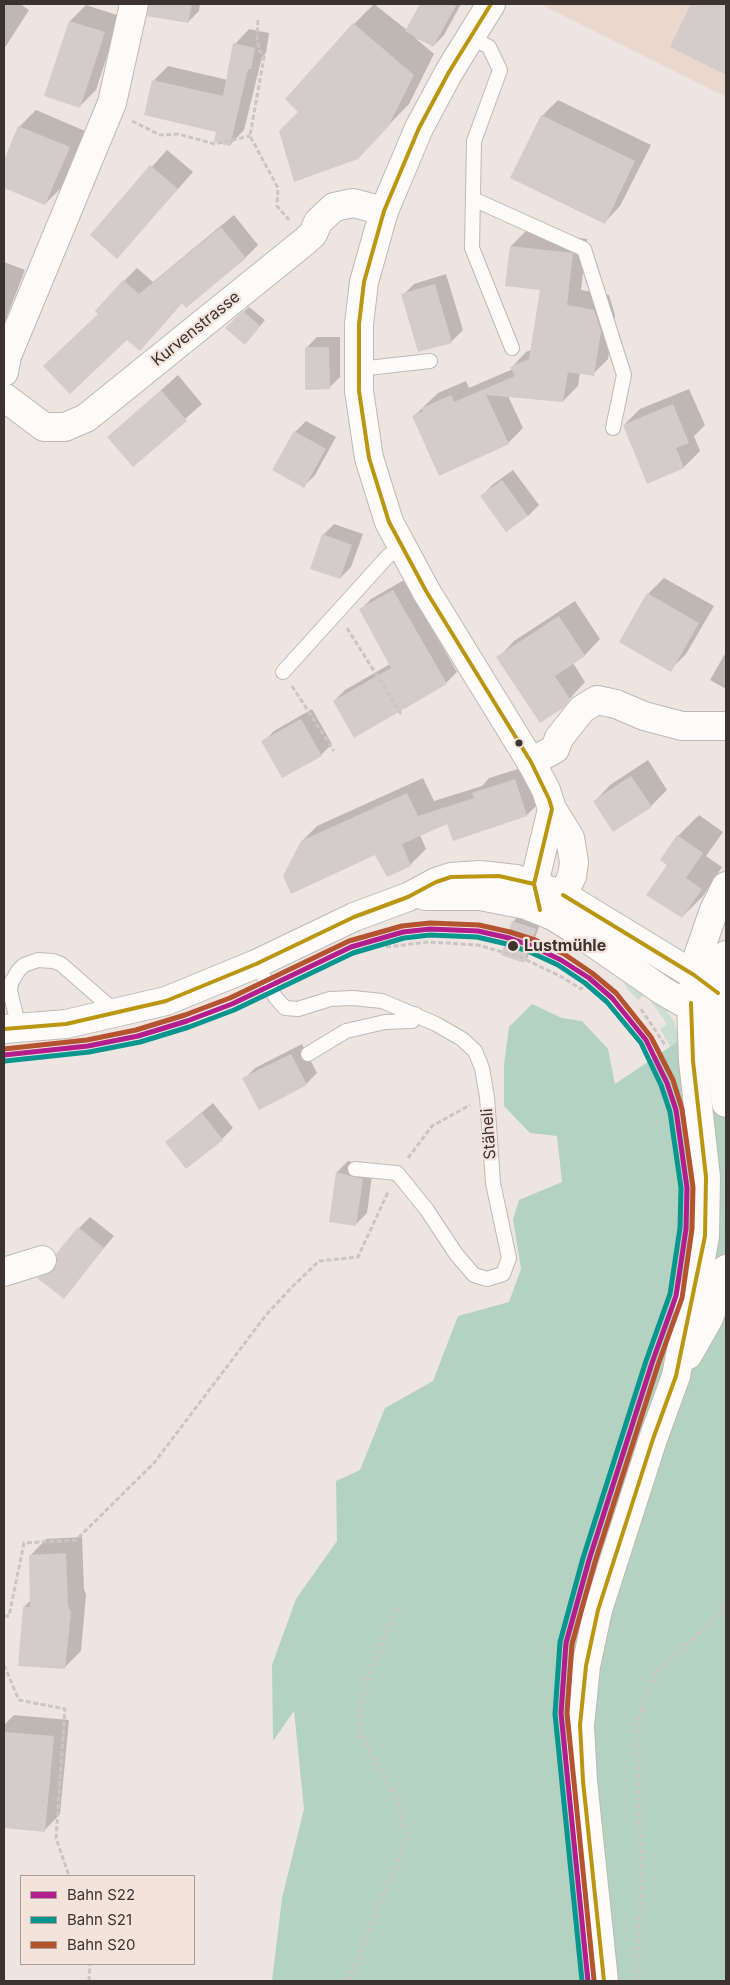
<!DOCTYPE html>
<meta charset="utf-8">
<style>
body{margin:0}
#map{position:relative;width:730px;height:1985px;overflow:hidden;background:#eee5e0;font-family:Inter,sans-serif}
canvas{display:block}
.frame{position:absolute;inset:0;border:5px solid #3a3330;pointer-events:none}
.legend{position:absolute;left:20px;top:1875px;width:175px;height:90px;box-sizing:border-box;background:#f4e3da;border:1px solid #aa9d96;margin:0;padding:6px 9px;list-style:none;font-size:15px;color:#3a3330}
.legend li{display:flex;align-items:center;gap:10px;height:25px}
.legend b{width:25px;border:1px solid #aa9d96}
</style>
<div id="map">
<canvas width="730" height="1985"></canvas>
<div class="frame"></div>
<ul class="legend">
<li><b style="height:6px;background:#b41d8e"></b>Bahn S22</li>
<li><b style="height:6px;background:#089690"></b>Bahn S21</li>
<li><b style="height:6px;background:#b4532f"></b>Bahn S20</li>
</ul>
</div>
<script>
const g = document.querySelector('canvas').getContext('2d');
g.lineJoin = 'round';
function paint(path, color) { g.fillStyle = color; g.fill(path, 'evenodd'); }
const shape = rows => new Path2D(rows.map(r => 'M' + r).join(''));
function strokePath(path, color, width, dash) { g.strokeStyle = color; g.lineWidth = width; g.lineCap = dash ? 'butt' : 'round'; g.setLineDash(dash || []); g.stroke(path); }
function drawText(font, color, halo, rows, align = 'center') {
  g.font = font + ' Inter,sans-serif'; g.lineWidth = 4.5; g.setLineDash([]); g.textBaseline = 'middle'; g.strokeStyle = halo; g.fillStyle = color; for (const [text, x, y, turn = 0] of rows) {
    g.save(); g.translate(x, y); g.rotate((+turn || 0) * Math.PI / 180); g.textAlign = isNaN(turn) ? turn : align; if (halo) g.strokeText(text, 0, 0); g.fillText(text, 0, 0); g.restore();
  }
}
paint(shape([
 [540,4,726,4,726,97]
]), '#ead8cf');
paint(shape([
 [618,971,663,1006,674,1021,682,1048,671,1048,660,1029,667,1024,646,994,638,1000,627,988]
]), '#cbded1');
paint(shape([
 [532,1004,562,1018,582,1021,608,1049,615,1084,726,1009,726,1981,272,1981,282,1898,304,1809,294,1711,273,1741,272,1665,296,1599,337,1541,336,1481,360,1470,385,1408,433,1381,458,1316,509,1302,521,1269,513,1219,519,1200,562,1182,557,1136,530,1133,504,1106,504,1064,509,1027]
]), '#b3d3c0');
paint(shape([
 [4,4,20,4,29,10,4,49],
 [170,4,200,4,199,11,188,22,168,18],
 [374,4,407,30,422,4,461,4,444,35,433,46,414,37,434,54,409,104,374,140,300,112,354,24],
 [692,4,726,4,726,73,671,46],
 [86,5,120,16,96,90,80,106,46,95,70,21],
 [249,29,269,33,266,53,262,57,244,130,230,145,218,131,154,80,168,66,228,80,235,44],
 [558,100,651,145,620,206,604,223,542,116],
 [36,110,85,131,61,188,45,204,4,187,4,164,19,127],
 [167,150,193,172,117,257,91,235],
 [234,215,258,245,245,258,183,302,153,336,99,313,124,281,137,268,153,282],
 [526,231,587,239,581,290,609,295,615,315,608,359,593,374,580,372,578,386,563,401,508,396,523,428,508,443,414,416,438,393,466,381,469,388,513,369,512,367,526,352,531,350,541,288,507,285,511,246],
 [4,262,25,270,4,324],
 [446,274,463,330,452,341,419,351,403,295,414,284],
 [249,307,265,320,250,338,227,328],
 [317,337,340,337,340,377,329,388,306,348],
 [178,375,202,404,133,465,109,437],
 [689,389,705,425,694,436,700,451,684,467,648,482,624,425,640,409],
 [306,421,336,437,315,475,304,486,274,469,295,432],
 [513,470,539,505,528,516,482,496,492,485],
 [334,524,363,534,351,567,340,578,323,535],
 [664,578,714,606,686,654,670,670,648,594],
 [404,580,457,672,446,683,334,701,345,690,390,664,360,610,371,599],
 [575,601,600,639,584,656,573,663,585,682,562,707,498,658,514,641],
 [726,652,726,689,710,680],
 [312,709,332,744,321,755,263,742,274,731],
 [648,760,667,790,651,806,594,802,610,785],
 [531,765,542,800,527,815,448,822,420,835,426,849,410,865,376,854,302,841,317,826,423,778,434,801,482,786,489,778],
 [699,815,723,832,706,856,722,867,703,896,682,917,668,864,678,836],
 [518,916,540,924,528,957,523,962,513,922],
 [302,1044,317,1073,306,1084,244,1079,255,1068],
 [213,1103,233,1128,222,1139,186,1167,166,1142],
 [348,1161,373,1168,367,1213,356,1224,337,1172],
 [90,1217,114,1236,63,1297,39,1278,50,1267,59,1263,79,1228],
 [82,1537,84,1589,86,1595,81,1651,64,1668,24,1607,31,1600,30,1556,46,1539],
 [14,1715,69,1720,60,1814,44,1831,4,1827,4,1725]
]), '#0003');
paint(shape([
 [149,4,192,4,188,23,147,16],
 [420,4,457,4,433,47,405,31],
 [691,4,726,4,726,75,670,47],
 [69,21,105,32,80,108,44,96],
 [353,23,414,75,388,127,358,159,294,182,279,131,298,112,285,99],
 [233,43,255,48,251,69,248,69,230,146,214,142,216,132,144,115,152,80,223,96],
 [541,115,635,161,605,224,510,178],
 [18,126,70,147,45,205,4,188,4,160],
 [150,165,178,189,117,259,90,235],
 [221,227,246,258,186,308,182,303,140,351,127,340,70,394,43,366,98,314,95,311,123,280,139,294],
 [510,246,573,253,567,305,594,310,601,331,594,376,568,372,563,402,486,395,509,444,439,476,412,416,423,411,422,408,451,395,454,402,515,376,510,367,529,359,540,290,505,286],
 [435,284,452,343,418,352,401,294],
 [243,311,260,326,245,345,225,328],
 [305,347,329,347,330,389,305,390],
 [161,390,187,421,133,467,107,437],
 [673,404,689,443,676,448,684,468,647,484,623,425],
 [294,431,326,449,304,488,272,470],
 [502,480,528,516,506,532,480,496],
 [322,534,352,545,340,579,310,569],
 [393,590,447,684,354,738,333,701,391,668,359,609],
 [647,593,699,623,671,672,619,642],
 [559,616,585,656,555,676,570,699,563,708,540,723,496,657],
 [301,719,322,756,282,778,261,741],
 [631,776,652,807,613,832,593,801],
 [515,779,527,816,453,841,447,824,402,844,411,866,387,877,375,855,291,894,283,876,301,841,407,793,418,816,474,798,472,793],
 [677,835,703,853,686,878,702,889,682,918,646,895,667,865,660,860],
 [512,921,536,929,524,963,501,955],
 [291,1054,307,1085,259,1110,242,1078],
 [202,1113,223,1140,186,1169,165,1142],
 [336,1172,363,1179,356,1226,329,1222],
 [78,1227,104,1248,64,1299,37,1278,54,1270,57,1263,56,1254],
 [66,1553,68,1606,71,1612,65,1669,18,1666,23,1607,30,1607,29,1555],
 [4,1732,54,1736,45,1832,4,1828]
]), '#d4cccb');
const lane = shape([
 [471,37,489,47,500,70,474,141,472,248,512,348],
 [473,199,584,249,624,375,613,428],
 [359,369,430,361],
 [283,672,388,556,402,547],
 [256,964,276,998,285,1008,298,1009,330,999,353,998,382,1001,436,1024,462,1039,475,1051,482,1068,487,1097,493,1183,509,1258,503,1274,487,1279,474,1275,456,1254,427,1210,397,1173,355,1169],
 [19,1028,10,991,11,983,18,971,24,965,38,960,53,961,61,964,117,1013],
 [308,1054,346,1031,385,1022,412,1021,415,1014]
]);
const street = shape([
 [4,372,7,356,112,103,134,4],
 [4,397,44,427,65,427,86,418,304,242,313,234,318,222,334,207,353,203,384,211],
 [531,762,555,749,559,738,582,709,597,700,616,704,644,716,682,726,726,726],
 [4,1272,42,1260]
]);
const secondary = shape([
 [491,4,449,72,419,128,384,211,364,282,359,324,359,391,369,458,389,522,426,591,531,762,546,790,552,809,570,838,574,862,572,876,563,895],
 [425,896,480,896,526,905,553,916,569,926,663,991,682,1002,691,1003,706,997],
 [538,902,534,884,552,809],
 [726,955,718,993,717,1003,718,1034,726,1103],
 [4,1029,66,1024,166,1001,256,964,354,917,408,897,436,882,451,877,480,875,516,879,563,895,694,975,718,993],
 [688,1355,709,1318,726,1269],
 [604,1981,583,1781,580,1725,586,1666,598,1610,653,1439,676,1376,688,1313,699,1270,705,1236,706,1177,693,1061,691,1003,698,956,714,910,726,886]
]);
strokePath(lane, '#bfb8b4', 16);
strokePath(street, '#bfb8b4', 30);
strokePath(secondary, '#bfb8b4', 30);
strokePath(shape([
 [258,20,257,36,259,50,264,57,250,136,278,188,277,206,289,220],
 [132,121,160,135,178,134,215,144,250,136],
 [347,628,401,714],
 [292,686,334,751],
 [386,947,428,942,478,945,520,957,560,976,581,989,592,974],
 [641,1009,665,1045],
 [408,1158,432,1126,470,1105],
 [4,1616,9,1616,24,1543,76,1540,154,1463,266,1315,293,1286,319,1261,358,1257,388,1192],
 [4,1665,19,1700,65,1709,56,1838,69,1876],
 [89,1981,90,1964],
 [348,1981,407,1839,397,1800,360,1733,363,1691,397,1606],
 [635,1981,642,1879,636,1726,655,1673,720,1615,726,1599]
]), '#cac6c6', 3, [5, 2.5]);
strokePath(lane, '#fcfbfa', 14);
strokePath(street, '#fcfbfa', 28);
strokePath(secondary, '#fcfbfa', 28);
strokePath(shape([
 [491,4,449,72,419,128,384,211,364,282,359,324,359,391,369,458,389,522,426,591,531,762,549,799,552,809,534,884,540,910],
 [563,895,694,975,718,993],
 [604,1981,583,1781,580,1725,586,1666,598,1610,653,1439,676,1376,705,1236,706,1177,693,1061,691,1003]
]), '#ba9611', 4);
strokePath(shape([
 [4,1029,66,1024,166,1001,256,964,354,917,408,897,436,882,451,877,499,876,534,884]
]), '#ba9611', 4);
strokePath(shape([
 [4,1055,88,1046,138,1036,187,1021,232,1004,351,947,403,932,430,929,478,931,509,938,532,946,561,960,589,978,612,998,646,1040,667,1083,676,1110,687,1188,686,1229,676,1296,652,1363,589,1560,566,1643,561,1713,588,1981]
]), '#b41d8e', 5);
strokePath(shape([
 [5,1061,89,1052,140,1042,189,1027,234,1010,353,953,404,938,430,935,477,937,507,944,530,952,558,965,585,983,607,1002,641,1043,661,1085,670,1112,681,1188,680,1228,670,1294,646,1361,583,1558,560,1642,555,1714,582,1981]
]), '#089690', 5);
strokePath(shape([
 [4,1049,87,1040,136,1030,185,1015,230,998,349,941,402,926,430,923,479,925,510,932,535,940,564,954,592,973,616,993,651,1037,673,1080,682,1109,693,1187,692,1229,682,1298,658,1365,595,1562,572,1644,567,1713,594,1980]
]), '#b4532f', 5);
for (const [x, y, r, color] of [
 [519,743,4.5,"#3a3330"],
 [513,946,6,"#3a3330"]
]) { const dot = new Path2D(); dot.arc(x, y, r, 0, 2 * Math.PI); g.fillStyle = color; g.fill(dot); strokePath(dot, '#f4e3da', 2); }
drawText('16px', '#3a3330', '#f4e3da', [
 ["Kurvenstrasse",196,329,-39],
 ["Stäheli",489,1134,-94]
]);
drawText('bold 16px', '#3a3330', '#f4e3da', [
 ["Lustmühle",524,946]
], 'left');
</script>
